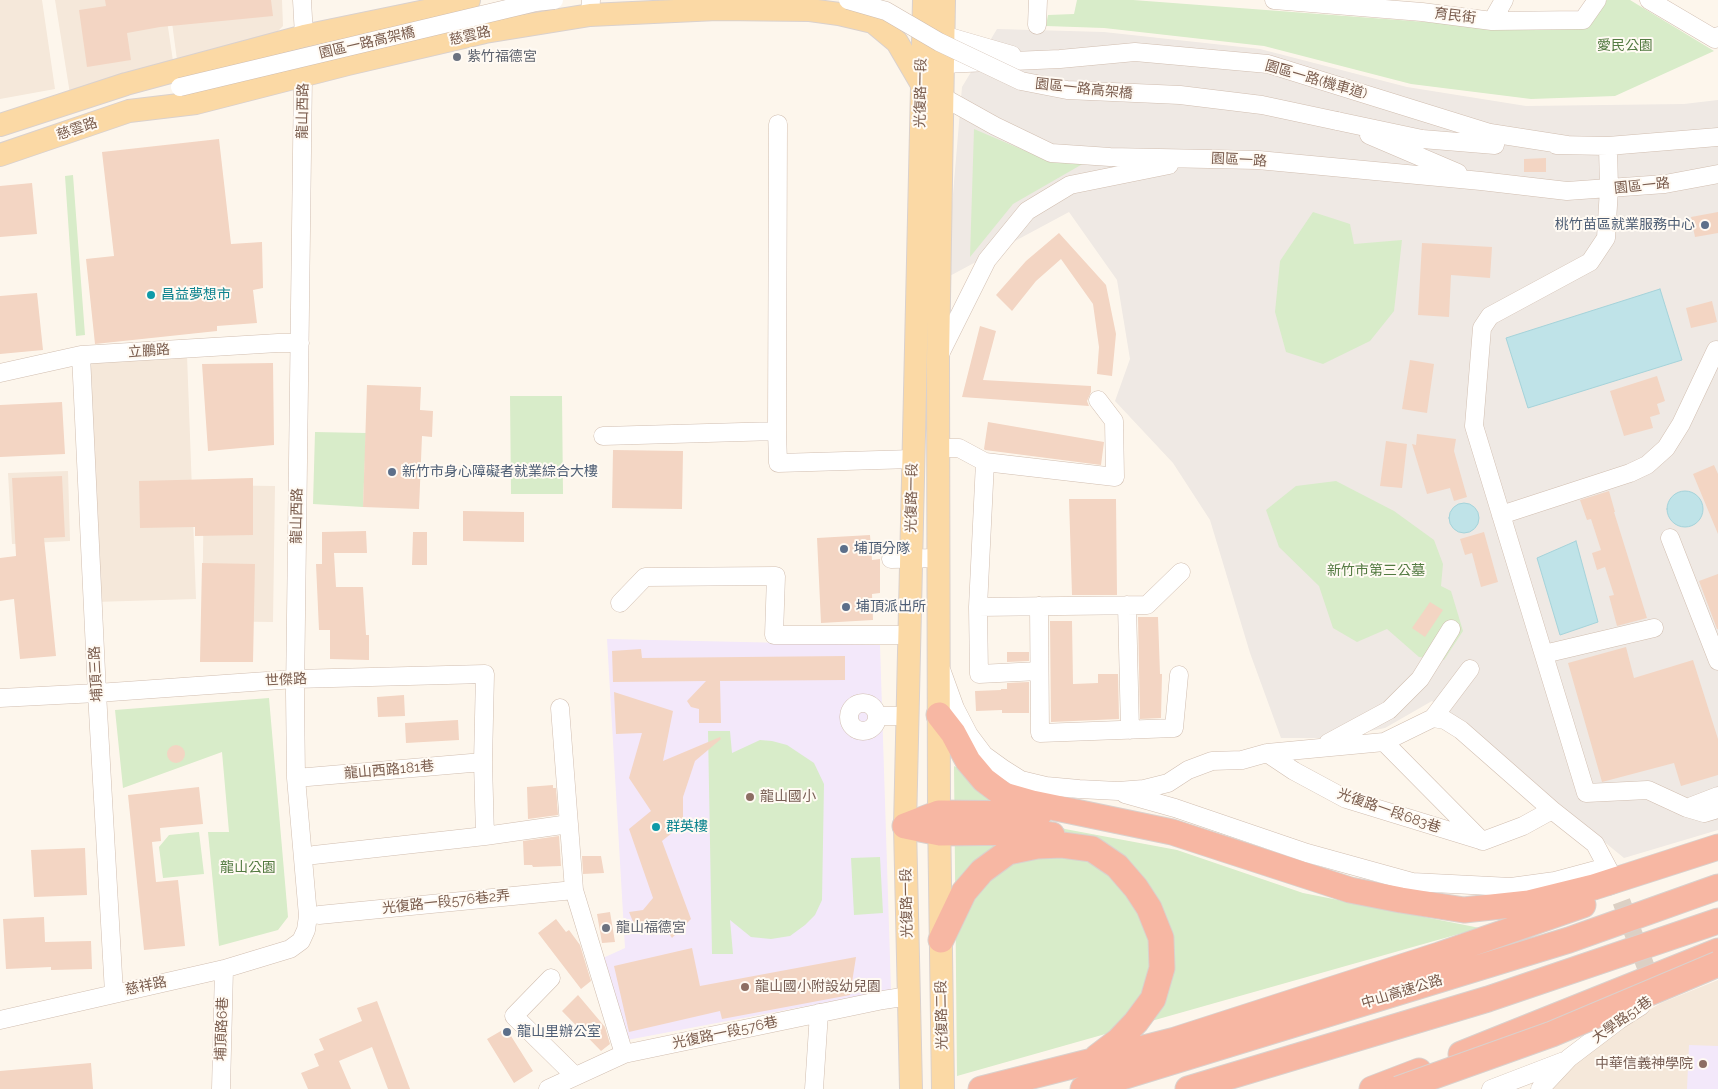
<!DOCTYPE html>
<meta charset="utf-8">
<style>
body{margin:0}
canvas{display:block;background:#fdf6ec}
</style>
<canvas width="1718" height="1089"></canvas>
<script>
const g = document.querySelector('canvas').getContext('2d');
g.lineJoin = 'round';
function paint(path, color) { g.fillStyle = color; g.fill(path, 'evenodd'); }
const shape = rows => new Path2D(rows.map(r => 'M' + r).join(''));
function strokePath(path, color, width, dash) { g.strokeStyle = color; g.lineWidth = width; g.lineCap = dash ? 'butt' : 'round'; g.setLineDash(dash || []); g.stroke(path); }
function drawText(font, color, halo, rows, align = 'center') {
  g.font = font + ' Raleway,"Noto Sans TC",sans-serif'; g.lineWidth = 4; g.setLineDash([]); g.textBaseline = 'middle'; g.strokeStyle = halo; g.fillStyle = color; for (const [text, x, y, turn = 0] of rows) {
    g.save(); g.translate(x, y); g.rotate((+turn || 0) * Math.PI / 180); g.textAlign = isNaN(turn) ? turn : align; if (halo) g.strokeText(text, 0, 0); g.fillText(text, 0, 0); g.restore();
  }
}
paint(shape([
 [0,0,42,0,55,89,0,99],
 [55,0,164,0,173,61,70,94],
 [169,0,282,0,283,26,277,32,177,60],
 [187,355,196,599,94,602,85,358],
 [68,471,70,541,12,544,8,473],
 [204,485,275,486,273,622,202,621],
 [1718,980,1718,1089,1551,1089,1574,1065,1622,1026,1661,1003]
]), '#f5e8da');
paint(shape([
 [997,29,1104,32,1260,49,1407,87,1526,106,1684,104,1718,100,1718,830,1624,858,1432,701,1385,728,1335,738,1281,738,1250,653,1210,520,1173,463,1115,401,1130,359,1117,280,1069,212,946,278,962,87]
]), '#efe9e4');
paint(shape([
 [607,639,880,645,891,990,627,1040,603,958,625,948],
 [1689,1045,1718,1046,1718,1089,1687,1089]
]), '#f3e8fa');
paint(shape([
 [1077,0,1133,0,1492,27,1586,27,1607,0,1630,0,1714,51,1615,96,1531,99,1411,84,1264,46,1104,28,1046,26,1048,15,1074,14],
 [974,129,1042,158,1086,162,1013,204,970,257],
 [73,175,85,335,76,336,65,176],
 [1313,212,1350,224,1354,244,1402,240,1394,311,1370,341,1323,364,1286,352,1275,312,1280,261],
 [510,396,562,396,563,494,511,494],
 [315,432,366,433,363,507,313,504],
 [1336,481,1394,511,1434,540,1443,564,1441,586,1451,591,1463,631,1444,660,1419,657,1387,629,1357,642,1333,628,1319,586,1279,547,1266,510,1296,486],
 [269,698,288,917,278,930,219,946,208,832,229,832,222,752,123,788,115,710],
 [708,731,730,731,732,753,760,740,772,741,787,745,814,763,824,784,822,900,815,915,805,925,790,936,771,939,751,937,730,920,733,954,712,954],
 [954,766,1065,829,1177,850,1303,893,1480,928,957,1076],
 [199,832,204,874,163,878,159,847,169,835],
 [880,857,883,913,854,915,851,858]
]), '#d8ecc9');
const water = shape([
 [1660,289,1682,360,1528,408,1506,338,1660,289],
 '1667 509a18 18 0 1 1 36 0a18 18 0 1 1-36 0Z',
 '1449 518a15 15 0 1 1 30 0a15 15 0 1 1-30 0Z',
 [1576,541,1598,622,1560,635,1537,558,1576,541]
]);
paint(water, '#bfe3e8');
strokePath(water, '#a5d3da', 1);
paint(shape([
 [105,0,271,0,273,16,160,27,127,33,131,60,87,67,79,10,106,6],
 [219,139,231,244,262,242,263,288,253,290,257,323,217,326,217,331,95,344,86,259,114,256,102,152],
 [1546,158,1546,172,1524,172,1524,159],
 [32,183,37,234,0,237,0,186],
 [1718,212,1718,233,1695,237,1691,217],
 [1059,233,1106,285,1116,334,1112,376,1097,374,1099,347,1093,304,1061,259,1036,281,1012,311,996,295,1026,261],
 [1422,243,1492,247,1490,278,1451,275,1449,317,1418,315],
 [37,293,43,350,0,354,0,296],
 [1712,301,1717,322,1691,328,1686,308],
 [980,326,996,331,983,380,1091,386,1091,392,1087,401,1089,406,962,397],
 [1410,360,1434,364,1427,413,1402,409],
 [273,363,274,445,208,451,202,364],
 [1657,376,1665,401,1657,404,1660,414,1650,417,1653,428,1624,436,1610,391],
 [367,385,421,387,420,410,433,411,432,437,422,436,419,509,363,507],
 [62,402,65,454,0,457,0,405],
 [988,422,1104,442,1101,465,985,450,984,449],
 [1417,434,1456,439,1454,451,1467,497,1454,501,1450,488,1427,494,1412,444,1416,445],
 [1386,441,1407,444,1402,488,1380,486],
 [613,450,683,451,682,509,612,508],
 [1714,465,1718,474,1718,534,1693,474],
 [62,476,65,537,44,538,56,656,20,659,14,599,0,601,0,558,16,556,12,478],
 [253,478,253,535,195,536,195,527,140,528,139,481],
 [1609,491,1615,512,1614,512,1647,618,1617,626,1609,596,1614,595,1605,567,1597,570,1592,553,1601,550,1591,519,1587,520,1580,500],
 [1069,499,1116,499,1117,595,1072,595],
 [463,511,524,512,524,542,463,541],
 [366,531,367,553,334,553,336,587,363,587,366,635,369,635,369,660,330,659,330,630,319,630,316,564,322,564,322,532],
 [413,532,427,532,427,565,412,565],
 [1484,532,1498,582,1481,587,1472,553,1465,555,1460,539],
 [870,535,872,560,880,559,880,593,872,594,873,620,821,623,817,538],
 [202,563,255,564,253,662,200,662],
 [1718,574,1718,629,1717,629,1699,581],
 [1430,602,1443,610,1425,637,1412,628],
 [1138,617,1158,617,1160,674,1162,674,1161,718,1140,719],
 [1050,621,1072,621,1073,684,1098,683,1098,674,1118,674,1119,719,1051,722],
 [1626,647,1634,678,1693,660,1718,739,1718,775,1681,786,1674,763,1602,782,1568,663],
 [641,649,642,658,845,656,845,680,720,681,721,723,699,723,699,709,691,707,687,701,706,681,613,682,612,651],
 [1007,652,1029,652,1029,661,1007,662],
 [1029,682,1029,713,1002,713,1002,710,976,711,975,691,1001,690,1001,689,1007,689,1007,683],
 [614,692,673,711,663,761,720,737,721,739,695,761,683,797,683,824,662,841,691,919,672,938,665,927,636,929,629,912,643,910,653,898,629,829,651,811,629,778,642,733,616,734],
 [404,695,405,716,378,717,377,697],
 [458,720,459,740,406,743,405,723],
 '167 754a9 9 0 1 1 18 0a9 9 0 1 1-18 0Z',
 [553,785,553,788,556,788,558,815,528,819,527,787],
 [199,787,203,824,160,828,161,841,152,842,156,882,178,880,185,946,144,950,128,795],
 [559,836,561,866,533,867,532,865,524,865,523,841],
 [85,848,87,895,34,897,31,850],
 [582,856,601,856,604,873,583,874],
 [610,912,615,942,602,943,597,914],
 [44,917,45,942,91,941,92,969,51,970,51,967,6,969,3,919],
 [556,919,566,932,569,930,580,945,591,981,581,989,538,933],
 [692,948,700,986,856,957,850,995,722,1019,720,1011,629,1032,614,966],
 [578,995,605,1027,610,1044,601,1051,562,1011],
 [377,1001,410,1089,388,1089,372,1047,339,1061,351,1089,308,1089,301,1073,319,1066,314,1054,324,1050,319,1039,362,1021,357,1008],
 [506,1028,533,1071,514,1083,487,1039],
 [91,1063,93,1089,0,1089,0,1071]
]), '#f3d5c3');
strokePath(shape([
 [1612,876,1654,989]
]), '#dcd0c4', 18, [18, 9]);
const minor = shape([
 [302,0,304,36],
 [1274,0,1422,12,1492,21,1583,20,1597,0],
 [1649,0,1715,39,1718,36],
 [590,15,591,0],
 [1492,21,1504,0],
 [1037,25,1038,0],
 [943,35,1012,55],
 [935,72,943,64,1060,59,1135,52,1268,64,1490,133,1567,145],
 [934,92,995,126,1051,153,1110,157,1258,160,1481,181,1567,191,1665,184,1718,174],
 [1337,121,1422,139,1495,145],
 [1369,135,1458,173],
 [1556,145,1608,146,1718,137],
 [1608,146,1609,189,1606,238,1590,262,1490,316,1482,328,1474,426,1586,793,1648,790,1687,808,1704,813,1718,809],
 [81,355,97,693,114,993],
 [939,356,987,260,1027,211,1070,185,1169,165],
 [0,373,81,355,278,343,300,343],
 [777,431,778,124],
 [603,436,777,431,778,463,913,459],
 [938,448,959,448,985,462,978,607,979,674,1039,671],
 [985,462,1115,477,1114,421,1098,400],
 [1501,515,1630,473,1647,465,1666,448,1681,424,1716,350],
 [1670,538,1718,661],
 [891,559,938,558],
 [620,603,645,577,776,576,774,635,909,635],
 [1127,605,1130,730],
 [1039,606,1040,733,1174,728,1179,675],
 [978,607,1147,605,1181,572],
 [1544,654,1654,628],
 [942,672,955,708,969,735,984,755,1002,768,1021,780,1046,786,1079,789,1118,791,1144,789,1168,783,1188,770,1212,761,1242,760,1267,753,1294,771,1346,799,1483,841,1523,826,1552,810,1595,844,1612,876],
 [0,698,97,693,295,679,485,674,483,762,485,836],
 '849 717a14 14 0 1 1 28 0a14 14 0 1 1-28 0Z',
 [560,708,574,890,624,1054],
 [878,716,909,716],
 [1433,718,1470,669],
 [1384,742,1482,841],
 [1328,743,1389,710,1420,679,1451,629],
 [1267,753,1384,742,1433,718,1445,720,1461,730,1552,810],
 [296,778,483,762],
 [1125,794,1175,808,1307,853,1412,882,1511,887,1555,881,1607,867],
 [1692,806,1718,796],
 [314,855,485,836,569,824],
 [319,915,574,890],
 [551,978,514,1016,575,1076],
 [0,1020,224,969,290,949,301,941,306,930,308,916,296,778,295,693,303,75],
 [221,1089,224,969],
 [548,1089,624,1054,883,1000,909,996],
 [814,1089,819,1013],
 [1491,1089,1564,1061],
 [1540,1089,1569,1058,1619,1020,1641,1006]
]);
const major = shape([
 [0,125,126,84,304,36,445,7,469,0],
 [0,155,129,111,196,103,348,64,485,32,590,15,717,9,810,10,839,14,873,22,897,42,921,83],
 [911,1089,905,826,924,0],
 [943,1089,939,813,938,359,944,0]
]);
const highway = shape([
 [939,715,953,733,968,761,984,780,1004,795,1032,803,1172,832,1350,890,1401,900,1464,910,1529,903,1594,887,1718,847],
 [905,826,939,813,1039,814],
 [905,826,940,833,1024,832,1052,835],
 [941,940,964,892,982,871,1008,852,1037,846,1062,845,1092,849,1117,866,1136,888,1149,908,1161,938,1162,968,1153,999,1136,1022,1118,1041,1097,1057],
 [1461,1054,1718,951],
 [981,1089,1175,1040,1439,955,1583,905],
 [1083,1089,1569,940,1718,887],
 [1188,1089,1488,999,1718,921],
 [1372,1089,1419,1071]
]);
strokePath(minor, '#d1beb0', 19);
strokePath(major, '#dad1cd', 24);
strokePath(highway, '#dad1cd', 27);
strokePath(minor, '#fff', 18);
strokePath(major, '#fbd9a5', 22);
strokePath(highway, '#f7b7a3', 25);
const minorBridge = shape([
 [848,0,886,11,939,42,1021,81,1067,90,1180,95,1262,105,1337,121],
 [180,87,536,2,554,0]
]);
const highwayBridge = shape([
 [1398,1089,1552,1034,1718,964]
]);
strokePath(minorBridge, '#d1beb0', 19, []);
strokePath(highwayBridge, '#dad1cd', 27, []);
strokePath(minorBridge, '#fff', 18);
strokePath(highwayBridge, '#f7b7a3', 25);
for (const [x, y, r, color] of [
 [457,57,5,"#6b7280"],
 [1705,225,5,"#5c6f8a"],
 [151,295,5,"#0f9aa8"],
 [392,472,5,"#5c6f8a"],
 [844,549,5,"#5c6f8a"],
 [846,607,5,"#5c6f8a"],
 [750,797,5,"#8d6e63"],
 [656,827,5,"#0f9aa8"],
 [606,928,5,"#6b7280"],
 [745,987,5,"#8d6e63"],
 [507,1032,5,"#5c6f8a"],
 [1703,1064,5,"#8d6e63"]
]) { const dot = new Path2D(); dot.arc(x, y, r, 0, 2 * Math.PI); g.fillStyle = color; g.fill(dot); strokePath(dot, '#fffaf3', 2); }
drawText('14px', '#7a5c4d', '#fffaf3', [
 ["育民街",1455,16,7],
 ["慈雲路",470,36,-13],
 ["園區一路高架橋",367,43,-13],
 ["園區一路(機車道)",1316,80,16],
 ["園區一路高架橋",1084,89,6],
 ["光復路一段",921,93,-89],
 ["龍山西路",303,111,-89],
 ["慈雲路",77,129,-19],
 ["園區一路",1239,160,3],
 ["園區一路",1642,186,-6],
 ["立鵬路",149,351,-4],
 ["光復路一段",912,498,-89],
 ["龍山西路",297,516,-89],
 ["埔頂三路",96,674,-93],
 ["世傑路",286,680,-3],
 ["龍山西路181巷",389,770,-5],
 ["光復路一段683巷",1389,811,19],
 ["光復路一段576巷2弄",446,902,-6],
 ["光復路一段",907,903,-91],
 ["慈祥路",146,986,-12],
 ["中山高速公路",1402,992,-17],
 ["光復路二段",942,1015,-91],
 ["大學路51巷",1622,1020,-35],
 ["埔頂路6巷",222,1029,-88],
 ["光復路一段576巷",725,1033,-12]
]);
drawText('14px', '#537a41', '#fffaf3', [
 ["愛民公園",1625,46],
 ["新竹市第三公墓",1376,571],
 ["龍山公園",248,868]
]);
drawText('14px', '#5b616d', '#fffaf3', [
 ["紫竹福德宮",467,57],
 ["龍山福德宮",616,928]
], 'left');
drawText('14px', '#4e5e75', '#fffaf3', [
 ["桃竹苗區就業服務中心",1695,225,"right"],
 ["新竹市身心障礙者就業綜合大樓",402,472],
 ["埔頂分隊",854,549],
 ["埔頂派出所",856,607],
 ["龍山里辦公室",517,1032]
], 'left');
drawText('14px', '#0d838f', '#fffaf3', [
 ["昌益夢想市",161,295],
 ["群英樓",666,827]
], 'left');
drawText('14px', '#785e54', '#fffaf3', [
 ["龍山國小",760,797],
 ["龍山國小附設幼兒園",755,987],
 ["中華信義神學院",1693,1064,"right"]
], 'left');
</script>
